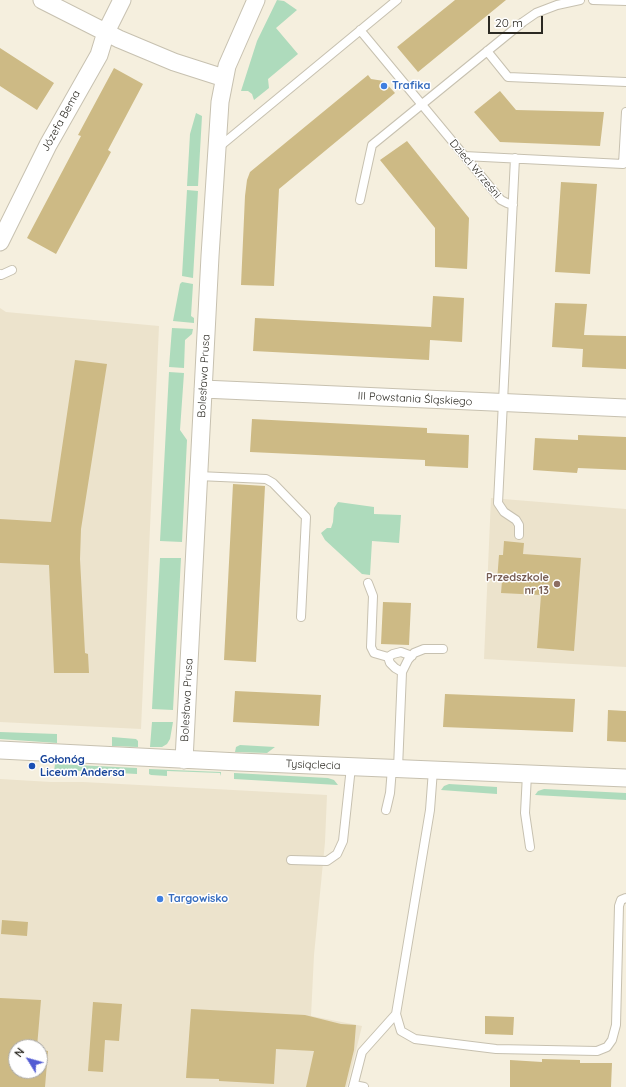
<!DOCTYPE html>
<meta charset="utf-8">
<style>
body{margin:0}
#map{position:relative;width:626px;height:1087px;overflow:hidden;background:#f5efde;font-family:Quicksand,sans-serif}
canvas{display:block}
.north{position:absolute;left:8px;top:1039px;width:40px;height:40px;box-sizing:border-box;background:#fff;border:1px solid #aaa9a7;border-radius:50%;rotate:307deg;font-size:11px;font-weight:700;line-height:16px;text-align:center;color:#2b2922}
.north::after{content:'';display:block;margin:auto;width:14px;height:18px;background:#535cd3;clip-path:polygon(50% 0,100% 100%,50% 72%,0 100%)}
.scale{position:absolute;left:488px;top:16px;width:55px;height:18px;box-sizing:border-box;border:2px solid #2b2922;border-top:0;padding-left:5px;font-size:12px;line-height:14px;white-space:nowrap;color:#2b2922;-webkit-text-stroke:3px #fff;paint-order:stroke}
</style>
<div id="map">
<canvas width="626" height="1087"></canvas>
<div class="north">N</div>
<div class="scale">20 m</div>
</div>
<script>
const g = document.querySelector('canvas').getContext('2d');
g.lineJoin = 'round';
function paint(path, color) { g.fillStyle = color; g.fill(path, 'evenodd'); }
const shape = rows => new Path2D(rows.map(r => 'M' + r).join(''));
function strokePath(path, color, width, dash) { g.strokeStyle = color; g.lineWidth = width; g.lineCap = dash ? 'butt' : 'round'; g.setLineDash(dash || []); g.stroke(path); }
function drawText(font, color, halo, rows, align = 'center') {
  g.font = font + ' Quicksand,sans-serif'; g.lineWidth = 3; g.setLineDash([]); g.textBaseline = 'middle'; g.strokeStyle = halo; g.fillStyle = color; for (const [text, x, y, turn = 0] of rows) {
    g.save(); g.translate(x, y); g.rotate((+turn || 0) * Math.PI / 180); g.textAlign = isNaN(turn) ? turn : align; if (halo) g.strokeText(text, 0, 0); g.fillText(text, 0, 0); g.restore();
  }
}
paint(shape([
 [0,308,6,312,159,326,141,729,0,722],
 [491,498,626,509,626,667,484,659],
 [0,779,51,782,83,782,327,795,325,842,314,955,311,1016,362,1026,347,1087,0,1087],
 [16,1047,40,1047,40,1071,16,1071]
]), '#ece3cc');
paint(shape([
 [277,0,284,1,297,10,276,28,298,54,268,79,269,88,254,100,252,94,248,91,241,91,257,41],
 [196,113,202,116,198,186,187,186,190,134],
 [187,190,198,191,193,278,182,276],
 [182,282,193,284,191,316,194,318,194,323,173,321,180,284],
 [172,328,193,329,192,334,185,340,184,368,169,367],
 [169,372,184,373,180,430,187,440,182,542,160,541],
 [338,502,374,507,374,514,401,515,399,543,372,541,370,575,362,574,325,540,321,533,327,528,331,528,333,522,334,508],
 [160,558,181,558,173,710,152,709],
 [152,722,173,722,170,739,167,744,162,747,150,747],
 [0,732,57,734,57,743,0,739],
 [112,737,136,739,138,741,138,747,112,746],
 [240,745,275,747,267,753,235,752,236,747],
 [55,764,137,768,137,774,81,771,54,772],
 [149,769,221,772,221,776,220,773,167,771,167,776,151,775,149,774],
 [234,773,328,778,334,780,338,785,234,779],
 [449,784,497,787,497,794,441,790,444,786],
 [544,789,626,793,626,800,535,795,538,791]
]), '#aedbbc');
paint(shape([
 [455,0,506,0,418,72,397,47],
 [0,48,54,83,37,110,0,86],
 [114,68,143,84,108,150,111,152,56,254,27,238,81,136,78,135],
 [368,75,371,79,384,81,395,93,279,189,274,286,241,285,245,196,247,180,250,172],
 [500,91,516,110,604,112,600,146,500,142,474,112],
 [407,141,469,218,467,269,435,267,435,228,380,160],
 [561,182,597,184,590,274,555,272],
 [433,296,464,298,462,342,430,340,429,360,253,351,255,318,431,327,431,329],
 [555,303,587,304,584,335,626,336,626,369,582,367,583,349,552,347],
 [75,360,107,364,81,529,80,559,85,653,88,654,89,673,54,673,49,565,0,563,0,519,51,522],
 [252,419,427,428,427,433,469,435,468,468,425,466,425,460,250,452],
 [578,435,626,437,626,470,578,468,577,473,533,470,535,438,578,440],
 [233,484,265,486,256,662,224,660],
 [504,541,524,543,523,554,581,558,574,651,537,648,541,595,501,593,502,581,497,581,499,555,503,555],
 [383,602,411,603,409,645,381,644],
 [235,691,321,695,319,726,233,722],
 [445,694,575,699,573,732,443,727],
 [608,710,626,711,626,742,607,741],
 [2,920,28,922,27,936,1,934],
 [0,998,41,1000,37,1047,16,1047,16,1071,40,1071,40,1050,48,1051,45,1087,0,1087],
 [93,1002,122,1004,119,1041,105,1040,103,1072,88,1071],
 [191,1009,305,1015,341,1024,356,1025,354,1050,345,1087,306,1087,314,1051,276,1049,274,1084,219,1081,219,1079,186,1078],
 [485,1016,514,1017,513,1035,485,1034],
 [542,1059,580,1060,580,1063,612,1063,611,1087,510,1087,510,1060,542,1062]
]), '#cdba85');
const lane = shape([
 [593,0,626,1],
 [360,30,501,200,507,203,513,205],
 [487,51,508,77,626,82],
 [219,147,397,0],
 [464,156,623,164,626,112],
 [515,158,498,503,504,512,516,520,519,525,519,535],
 [360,200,372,145,523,22,536,13,557,5,580,0],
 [0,274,1,275,12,270],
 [198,476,266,479,273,483,306,517,301,617],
 [368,583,373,596,371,647,374,653,388,657,390,663,395,668,402,672],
 [388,657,393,654,401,652,412,656],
 [398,768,402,672,408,660,414,653,424,649,443,649],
 [433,770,430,810,396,1014,401,1031,415,1039,496,1049,597,1051,607,1047,612,1040,616,1025,619,906,621,900,626,898],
 [527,774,525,813,530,847],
 [386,810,390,793,392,768],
 [291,860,327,861,337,854,343,841,351,767],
 [354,1085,364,1087],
 [353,1087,362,1052,396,1014]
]);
const street = shape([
 [42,0,119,39,174,62,224,78],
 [0,242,48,145,99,55,106,32,122,0],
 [203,389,626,408],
 [0,750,239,762,626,778],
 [184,760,210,256,220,102,227,66,256,0]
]);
strokePath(lane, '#c7c1b0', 10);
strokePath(street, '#c7c1b0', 19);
strokePath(lane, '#fff', 8);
strokePath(street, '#fff', 17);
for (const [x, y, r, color] of [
 [384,86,4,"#3f7fe0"],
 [557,584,4,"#8d6e63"],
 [32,766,4,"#1a4fb4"],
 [160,899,4,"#3f7fe0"]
]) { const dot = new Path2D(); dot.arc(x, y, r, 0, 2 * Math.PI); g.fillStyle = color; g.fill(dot); strokePath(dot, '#fff', 1.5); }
drawText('bold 11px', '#366cbe', '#fff', [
 ["Trafika",392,86],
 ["Targowisko",168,899]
], 'left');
drawText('11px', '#2b2922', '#fff', [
 ["Józefa Bema",61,121,-61],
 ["Dzieci Wrześni",475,169,50],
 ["Bolesława Prusa",204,376,-87],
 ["III Powstania Śląskiego",415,399,3],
 ["Bolesława Prusa",187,700,-87],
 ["Tysiąclecia",313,765,2]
]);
drawText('bold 11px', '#785e54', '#fff', [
 ["Przedszkole",549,578],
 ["nr 13",549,591]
], 'right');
drawText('bold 11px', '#164399', '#fff', [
 ["Gołonóg",40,760],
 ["Liceum Andersa",40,773]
], 'left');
</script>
